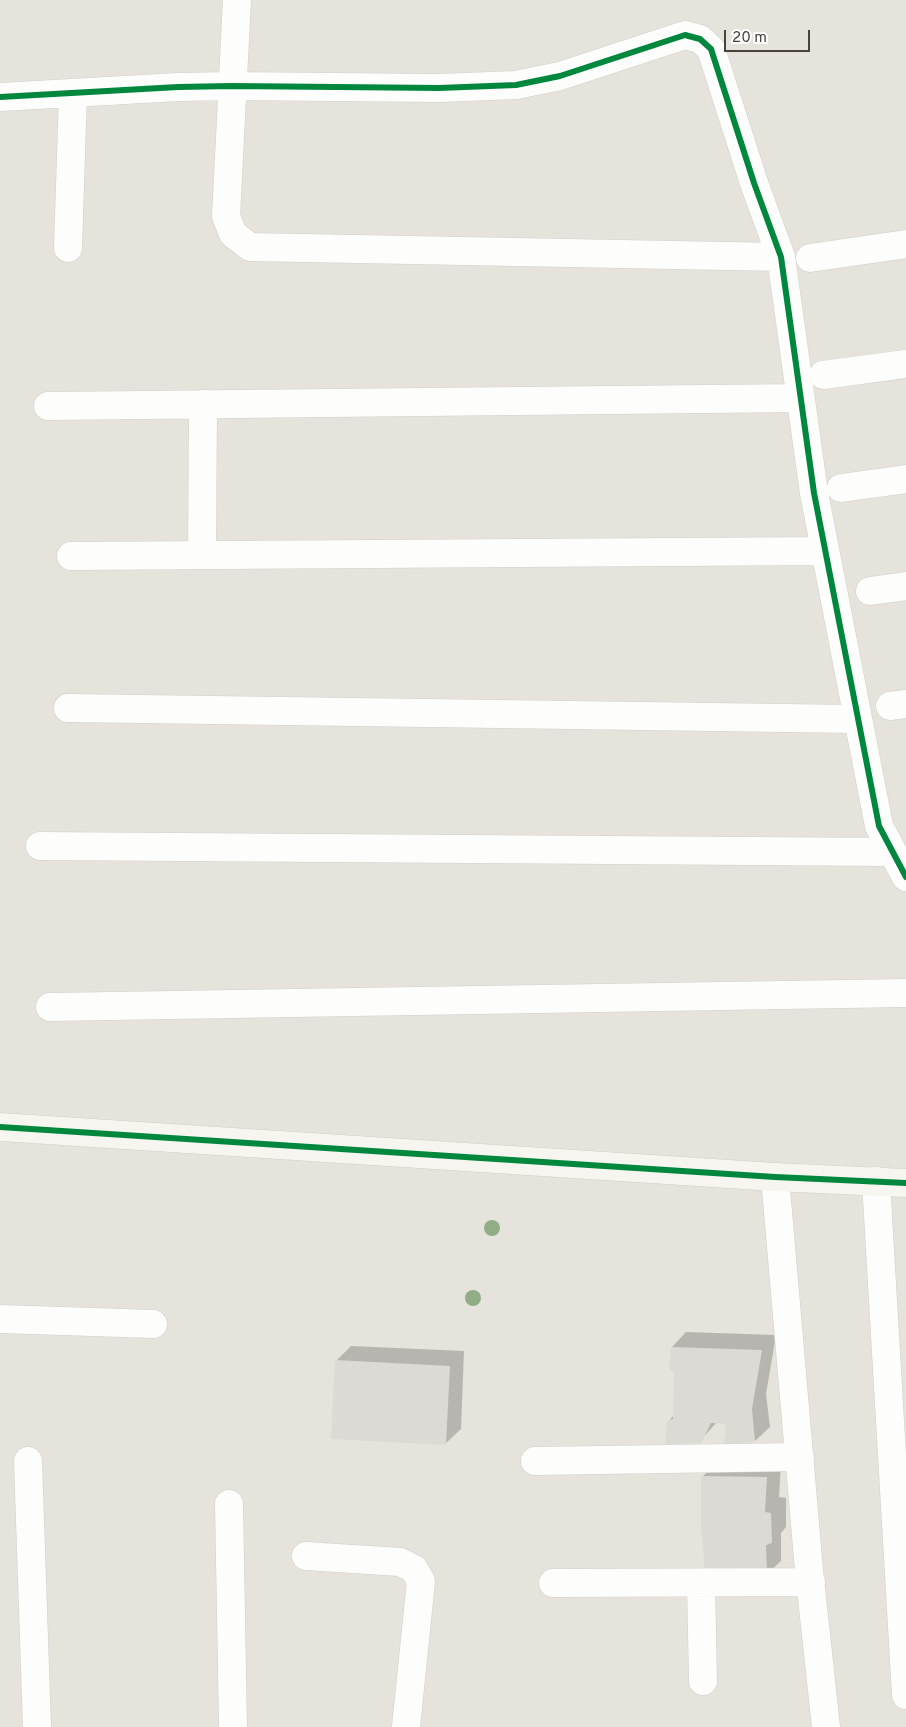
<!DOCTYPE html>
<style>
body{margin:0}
#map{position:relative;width:906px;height:1727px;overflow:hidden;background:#f2f1ec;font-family:Overpass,sans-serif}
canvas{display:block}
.scale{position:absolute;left:724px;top:30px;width:86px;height:22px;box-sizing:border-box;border:2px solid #484439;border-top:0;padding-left:6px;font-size:15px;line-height:18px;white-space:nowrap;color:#484439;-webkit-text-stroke:4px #fff;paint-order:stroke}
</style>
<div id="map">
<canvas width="906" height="1727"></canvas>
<div class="scale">20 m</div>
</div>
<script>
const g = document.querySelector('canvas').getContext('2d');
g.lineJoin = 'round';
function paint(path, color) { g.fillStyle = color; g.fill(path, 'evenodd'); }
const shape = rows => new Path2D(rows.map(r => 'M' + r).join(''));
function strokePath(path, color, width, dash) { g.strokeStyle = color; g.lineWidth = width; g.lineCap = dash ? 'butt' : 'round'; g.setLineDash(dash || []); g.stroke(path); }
paint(shape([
 [0,0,906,0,906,1727,0,1727]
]), '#e5e3db');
paint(shape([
 [686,1332,776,1335,766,1394,770,1427,755,1441,727,1423,717,1422,700,1441,668,1422,674,1415,676,1371,672,1347],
 [351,1346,464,1351,461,1429,446,1443,336,1361],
 [717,1462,781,1463,779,1497,786,1498,786,1527,781,1533,781,1561,766,1575,702,1477]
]), '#0003');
paint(shape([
 [671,1347,762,1350,752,1409,755,1442,724,1444,726,1424,711,1423,701,1443,665,1444,667,1421,673,1419,674,1372,669,1368],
 [335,1360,450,1366,446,1445,331,1439],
 [701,1476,767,1477,765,1512,771,1513,772,1543,766,1545,767,1577,703,1578,704,1560,701,1525]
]), '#dcdad5');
const street = shape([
 [237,0,226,216,233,234,250,247,781,257],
 [0,97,178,87,232,86,439,88,516,85,560,76,685,35,700,39,711,49,754,183,781,257,814,493,879,826,906,877],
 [68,248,73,93],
 [810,258,906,244],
 [823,375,906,364],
 [48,406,800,398],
 [841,488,906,479],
 [202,555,203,404],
 [71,556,825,551],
 [870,591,906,586],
 [890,706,906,704],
 [68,708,857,719],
 [40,846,892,852],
 [50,1007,906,993],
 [775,1177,809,1570,826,1727],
 [876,1181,906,1695],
 [0,1319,153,1324],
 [28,1461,37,1727],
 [535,1461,800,1457],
 [229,1504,233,1727],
 [306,1556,400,1562,414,1569,421,1581,406,1727],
 [553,1583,811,1582],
 [701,1583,703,1681]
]);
const secondary = shape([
 [0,1127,775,1177,906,1183]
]);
strokePath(street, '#d0cfca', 29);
strokePath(secondary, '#d0cec4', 29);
strokePath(street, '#fdfdfc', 28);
strokePath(secondary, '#f6f5f0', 28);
strokePath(shape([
 [0,97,178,87,232,86,439,88,516,85,560,76,685,35,700,39,711,49,754,183,781,257,814,493,879,826,906,877],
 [0,1127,775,1177,906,1183]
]), '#00873e', 6);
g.fillStyle = '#91ad85';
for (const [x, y] of [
 [492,1228],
 [473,1298]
]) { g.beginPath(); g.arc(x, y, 8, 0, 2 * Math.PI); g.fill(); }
</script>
